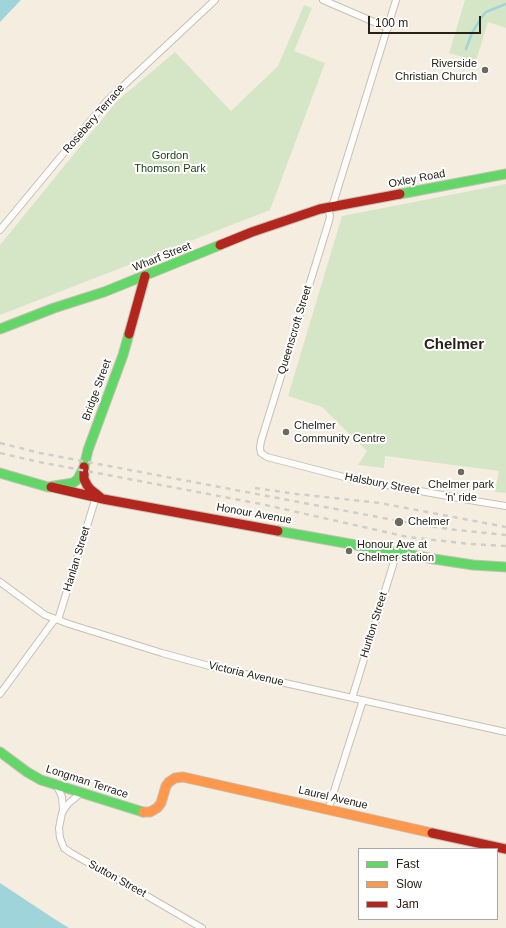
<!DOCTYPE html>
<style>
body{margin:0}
#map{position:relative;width:506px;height:928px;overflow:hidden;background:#f5eee0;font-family:Helvetica,sans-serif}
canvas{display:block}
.legend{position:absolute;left:358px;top:848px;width:140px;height:72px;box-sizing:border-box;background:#fff;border:1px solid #a8a7a3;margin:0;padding:5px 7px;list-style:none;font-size:12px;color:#262218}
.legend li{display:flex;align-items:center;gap:8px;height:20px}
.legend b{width:20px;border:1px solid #a8a7a3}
.scale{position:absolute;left:368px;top:16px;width:113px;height:18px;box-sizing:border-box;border:2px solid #262218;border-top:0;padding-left:5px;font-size:12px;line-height:14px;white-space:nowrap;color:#262218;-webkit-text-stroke:3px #fff;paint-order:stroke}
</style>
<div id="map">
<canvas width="506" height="928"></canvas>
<ul class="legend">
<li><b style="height:5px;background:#63d668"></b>Fast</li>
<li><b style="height:5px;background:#ff974d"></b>Slow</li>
<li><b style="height:5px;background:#b3261e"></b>Jam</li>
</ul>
<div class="scale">100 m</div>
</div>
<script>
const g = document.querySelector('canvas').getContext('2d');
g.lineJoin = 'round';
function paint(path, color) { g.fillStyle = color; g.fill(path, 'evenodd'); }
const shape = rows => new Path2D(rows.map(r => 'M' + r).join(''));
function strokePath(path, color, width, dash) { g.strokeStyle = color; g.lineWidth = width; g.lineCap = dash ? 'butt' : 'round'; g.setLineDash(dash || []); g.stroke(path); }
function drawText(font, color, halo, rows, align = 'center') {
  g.font = font + ' Helvetica,sans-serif'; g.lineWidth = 4; g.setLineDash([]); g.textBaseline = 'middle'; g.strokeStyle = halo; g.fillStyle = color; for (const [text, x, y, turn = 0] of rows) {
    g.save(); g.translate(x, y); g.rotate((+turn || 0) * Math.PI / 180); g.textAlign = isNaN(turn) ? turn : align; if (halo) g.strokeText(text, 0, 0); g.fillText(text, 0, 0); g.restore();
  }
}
paint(shape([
 [465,0,506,0,506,28,488,22,476,61,449,53],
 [304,5,312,8,294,51,325,63,270,210,0,315,0,245,117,101,175,52,231,111,278,66],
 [506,184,506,493,495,492,499,471,385,456,384,468,358,465,367,451,322,407,288,396,342,216]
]), '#d5e6c6');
paint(shape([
 [0,0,21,0,0,22],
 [0,883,53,918,69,928,0,928]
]), '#9fd5da');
strokePath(shape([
 [466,49,472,33,481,18,486,12,506,4]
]), '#9fd5da', 2.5);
const street = shape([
 [323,0,388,28],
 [332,207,396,0],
 [328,208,330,216,329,221,261,441,260,448,261,453,267,457,348,478,481,502,506,506],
 [0,230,106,102,215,0],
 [0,582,45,615,69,624,162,653,213,667,506,732],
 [58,620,96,497],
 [0,694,55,619],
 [352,698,397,552],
 [57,786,62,797,63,810],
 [81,793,69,803,65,808,62,813,59,828,60,838,64,848,71,853,142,893,202,928],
 [328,810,363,700]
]);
const fast = shape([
 [400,194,506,174],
 [0,329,54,308,104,292,220,245],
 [0,473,48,487,73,483,78,479,84,467,88,450,123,355,129,334],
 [278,531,434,559,473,565,506,567],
 [0,752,27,772,41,780,143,812]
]);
const slow = shape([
 [143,812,150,812,157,808,161,803,166,786,169,782,175,778,183,777,432,833]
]);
const jam = shape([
 [220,245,252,232,320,209,400,194],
 [129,334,145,276],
 [84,467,84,479,87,485,90,489,100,497],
 [51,487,103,499,278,531],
 [432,833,506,849]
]);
strokePath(street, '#c5c0b5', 8);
strokePath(fast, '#c5c0b5', 11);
strokePath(slow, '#c5c0b5', 11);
strokePath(jam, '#c5c0b5', 11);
strokePath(street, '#fefcfa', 6);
strokePath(fast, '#63d668', 9);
strokePath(slow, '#ff974d', 9);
strokePath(jam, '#b3261e', 9);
strokePath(shape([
 [0,443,40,453,93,463,399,521,448,529,506,535],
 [0,453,39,462,261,504,408,537,470,544,506,546],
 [255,488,297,494,380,503,506,527]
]), '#d0ceca', 2.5, [5, 5]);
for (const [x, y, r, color] of [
 [485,70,4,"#6e695e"],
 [286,432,4,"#6e695e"],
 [461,472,4,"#6e695e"],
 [399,522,5,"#6e695e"],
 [349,551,4,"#6e695e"]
]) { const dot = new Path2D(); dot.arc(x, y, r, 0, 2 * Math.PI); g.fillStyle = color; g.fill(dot); strokePath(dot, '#fff', 1.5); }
drawText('11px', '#262218', '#fff', [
 ["Riverside",477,64,"right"],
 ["Christian Church",477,77,"right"],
 ["Chelmer",294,426],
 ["Community Centre",294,439],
 ["Chelmer park",461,485,"center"],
 ["'n' ride",461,498,"center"],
 ["Chelmer",408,522],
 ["Honour Ave at",357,545],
 ["Chelmer station",357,558]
], 'left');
drawText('11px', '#262218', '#fff', [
 ["Rosebery Terrace",94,119,-49],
 ["Oxley Road",417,179,-11],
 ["Wharf Street",162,257,-22],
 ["Queenscroft Street",295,330,-73],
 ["Bridge Street",97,390,-70],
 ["Halsbury Street",382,484,11],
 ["Honour Avenue",254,514,10],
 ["Hanlan Street",77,559,-73],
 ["Hurlton Street",374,625,-73],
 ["Victoria Avenue",246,674,13],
 ["Longman Terrace",87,782,18],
 ["Laurel Avenue",333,798,13],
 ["Sutton Street",117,879,29]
]);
drawText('11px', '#173d0a', '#fff', [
 ["Gordon",170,156],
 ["Thomson Park",170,169]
]);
drawText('bold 15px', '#262218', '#fff', [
 ["Chelmer",454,345]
]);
</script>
